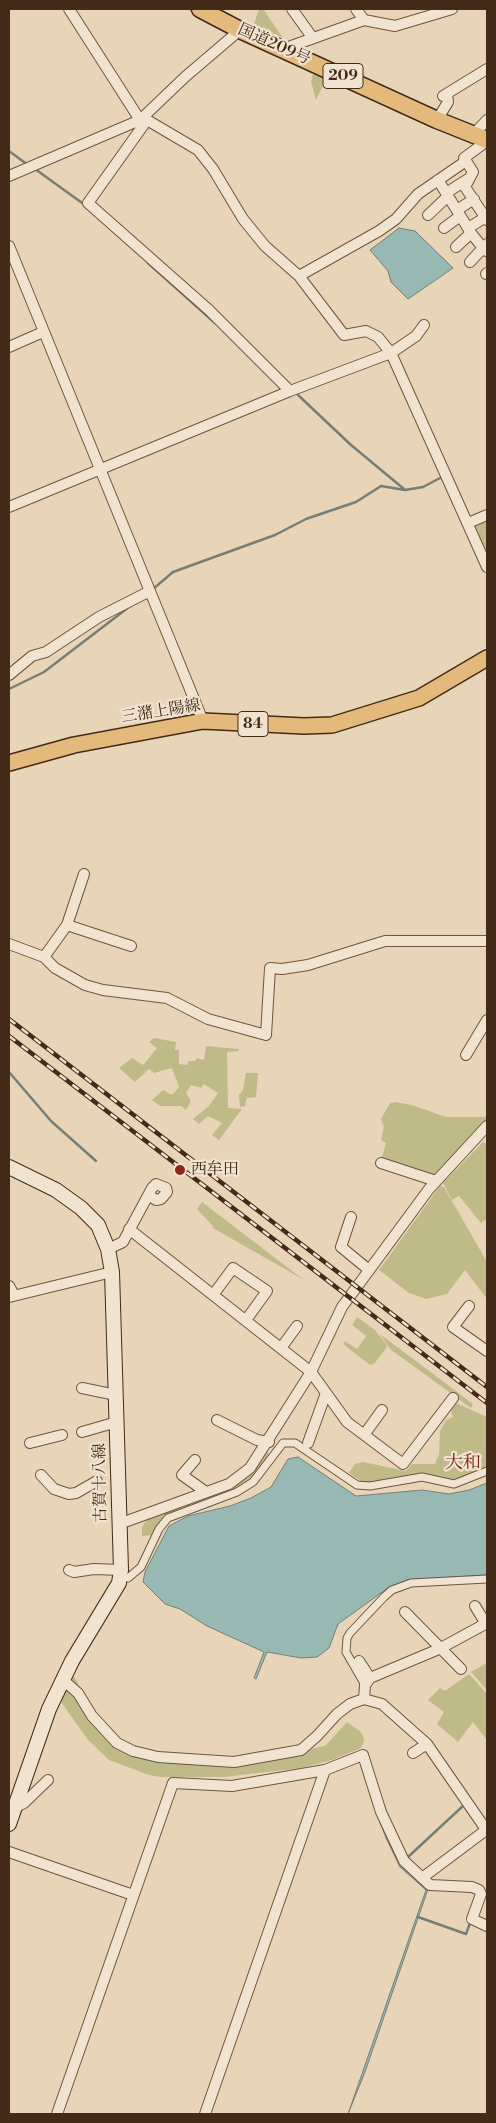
<!DOCTYPE html>
<meta charset="utf-8">
<style>
body{margin:0}
#map{position:relative;width:496px;height:2123px;overflow:hidden;background:#e8d5b8;font-family:"Libre Bodoni",serif}
canvas{display:block}
.frame{position:absolute;inset:0;border:10px solid #442a18;pointer-events:none}
</style>
<div id="map">
<canvas width="496" height="2123"></canvas>
<div class="frame"></div>
</div>
<script>
const g = document.querySelector('canvas').getContext('2d');
g.lineJoin = 'round';
function paint(path, color) { g.fillStyle = color; g.fill(path, 'evenodd'); }
const shape = rows => new Path2D(rows.map(r => 'M' + r).join(''));
function strokePath(path, color, width, dash) { g.strokeStyle = color; g.lineWidth = width; g.lineCap = dash ? 'butt' : 'round'; g.setLineDash(dash || []); g.stroke(path); }
function drawText(font, color, halo, rows, align = 'center') {
  g.font = font + ' "Libre Bodoni","Noto Serif JP",serif'; g.lineWidth = 4.5; g.setLineDash([]); g.textBaseline = 'middle'; g.strokeStyle = halo; g.fillStyle = color; for (const [text, x, y, turn = 0] of rows) {
    g.save(); g.translate(x, y); g.rotate((+turn || 0) * Math.PI / 180); g.textAlign = isNaN(turn) ? turn : align; if (halo) g.strokeText(text, 0, 0); g.fillText(text, 0, 0); g.restore();
  }
}
paint(shape([
 [259,9,263,9,283,38,254,24],
 [314,71,327,77,316,100,311,81],
 [487,518,487,553,473,524],
 [154,1038,176,1042,175,1050,179,1050,179,1064,187,1065,189,1061,195,1061,197,1058,204,1060,206,1046,239,1049,238,1051,227,1052,228,1108,242,1109,219,1140,212,1135,222,1123,208,1116,199,1124,193,1119,209,1106,218,1093,204,1084,201,1088,191,1085,186,1093,191,1101,186,1110,181,1106,160,1106,152,1100,163,1090,172,1095,179,1087,172,1068,154,1073,149,1069,135,1082,119,1068,132,1058,143,1065,157,1048,149,1042],
 [246,1073,258,1073,256,1097,247,1098,245,1106,240,1107,239,1095,243,1090],
 [395,1102,412,1105,446,1117,487,1117,487,1122,435,1177,382,1157,386,1143,381,1140,384,1127,381,1119,390,1103],
 [483,1142,487,1144,487,1219,481,1223,459,1196,452,1200,443,1183],
 [440,1186,444,1187,487,1262,487,1299,465,1270,447,1294,426,1299,409,1293,379,1270],
 [202,1202,304,1280,213,1228,213,1226,197,1209],
 [357,1317,375,1330,386,1344,387,1347,374,1364,370,1365,343,1344,345,1341,357,1349,366,1336,352,1325],
 [380,1334,473,1404,471,1408,390,1349],
 [454,1402,487,1417,487,1466,474,1474,452,1480,434,1478,375,1483,361,1481,349,1473,355,1464,363,1462,406,1471,412,1464,435,1464,439,1454,440,1431,446,1420,453,1417,450,1407],
 [267,1451,269,1455,250,1480,240,1486,178,1509,166,1515,153,1535,142,1536,142,1527,147,1519,244,1479],
 [487,1663,487,1690,471,1672],
 [71,1671,90,1705,118,1738,150,1754,262,1759,325,1746,347,1722,361,1732,364,1738,363,1744,361,1748,332,1760,301,1768,224,1777,161,1777,149,1775,109,1760,88,1740,59,1699],
 [469,1674,487,1694,487,1740,473,1722,458,1742,437,1724,444,1712,428,1700,440,1688,445,1691]
]), '#bebb89');
const water = shape([
 [399,228,415,231,453,268,408,299,391,282,388,271,370,250,399,228],
 [298,1457,356,1496,422,1490,449,1494,469,1490,487,1483,487,1575,407,1580,388,1588,338,1624,329,1648,317,1657,301,1658,267,1652,256,1679,254,1678,264,1652,207,1626,180,1609,165,1604,143,1582,145,1572,169,1526,188,1516,230,1506,251,1498,271,1487,288,1459,298,1457],
 [361,1762,387,1838,401,1866,428,1889,365,2072,348,2114,426,1890,400,1867,386,1838,371,1798,361,1762]
]);
paint(water, '#97b8b3');
strokePath(water, '#767f75', 1);
strokePath(shape([
 [9,151,28,165],
 [35,169,85,205],
 [148,263,215,323],
 [298,395,351,445,404,489],
 [153,589,173,572,275,535,306,519,356,502,381,486,405,490,423,487,442,477],
 [9,689,44,672,129,607],
 [9,1072,51,1121,96,1161],
 [408,1857,464,1805],
 [418,1917,466,1934,470,1923,473,1924]
]), '#767f75', 2.5);
const pedestrian = shape([
 [128,1578,141,1567,159,1529,168,1518,237,1492,253,1482,283,1443,295,1443,357,1485,370,1486,422,1477,454,1484,487,1471],
 [365,1685,346,1652,347,1638,350,1633,384,1597,392,1590,411,1583,487,1579]
]);
const minor = shape([
 [69,9,140,120],
 [292,9,312,37],
 [356,9,364,20],
 [283,49,364,20,395,26,452,9],
 [443,96,487,69],
 [140,120,147,120,198,150,213,169,243,219,265,246,299,276,344,335,366,331,378,337,391,353,487,567],
 [147,120,88,203,209,310,290,391],
 [437,120,448,102,447,94],
 [474,134,487,120],
 [466,161,473,172,465,187,487,220],
 [9,176,140,120,185,77,240,30],
 [438,180,471,233,483,248,487,244],
 [446,193,468,179],
 [457,210,474,199],
 [428,215,448,196],
 [444,228,460,216],
 [468,228,486,217],
 [9,246,203,721],
 [456,247,471,233],
 [470,262,483,248,486,251],
 [486,274,487,273],
 [299,276,379,231,396,219,418,194,466,161,464,158,487,141],
 [9,347,43,332],
 [9,507,290,391,391,353,416,336,424,325],
 [468,523,487,515],
 [9,675,32,656,46,652,99,617,150,591],
 [67,925,131,946],
 [9,944,44,957,55,968,85,985,103,990,167,998,208,1019,266,1035,270,968,282,969,308,965,385,941,487,941],
 [44,957,67,925,84,874],
 [466,1055,487,1020],
 [381,1163,436,1181],
 [351,1217,341,1247,369,1270],
 [129,1229,311,1372,347,1422,403,1464,453,1398],
 [108,1249,123,1242,152,1188,156,1184,166,1188,167,1192,161,1199,156,1200,149,1195],
 [9,1286,14,1295],
 [213,1295,233,1268,267,1291,246,1320],
 [9,1297,112,1272],
 [469,1306,453,1327,487,1351],
 [281,1348,297,1326],
 [82,1388,116,1395],
 [217,1420,257,1440,269,1442],
 [82,1432,117,1422],
 [364,1435,382,1410],
 [30,1443,62,1435],
 [308,1443,326,1393],
 [195,1460,182,1475,206,1492],
 [41,1475,54,1489,69,1494,76,1493,97,1481],
 [119,1524,229,1484,250,1468,311,1372,342,1307,429,1189,487,1126],
 [69,1570,74,1572,94,1569,121,1570],
 [475,1606,486,1624],
 [405,1612,461,1669],
 [487,1623,439,1649,370,1678,365,1685,364,1699,382,1704,427,1744,487,1831],
 [359,1661,370,1678],
 [63,1680,78,1693,92,1716,117,1743,133,1751,158,1757,234,1762,301,1750,317,1736,337,1714,350,1704,364,1699],
 [413,1753,427,1744],
 [14,1808,24,1803,48,1780],
 [9,1852,133,1895],
 [422,1878,486,1830],
 [57,2114,173,1783,232,1786,325,1770,363,1755,381,1812,404,1861,430,1885,472,1887,479,1890,481,1894,472,1919,487,1926],
 [205,2114,325,1770]
]);
const secondary = shape([
 [9,1167,56,1190,81,1208,98,1225,108,1249,112,1272,121,1570,119,1583,72,1661,49,1709,9,1824]
]);
const primary = shape([
 [9,763,74,745,203,721,304,726,332,725,419,698,487,658]
]);
const trunk = shape([
 [200,9,240,30,437,120,487,140]
]);
strokePath(pedestrian, '#6d5540', 9);
strokePath(minor, '#6d5540', 12);
strokePath(secondary, '#442a18', 16);
strokePath(primary, '#442a18', 18);
strokePath(trunk, '#442a18', 19);
strokePath(pedestrian, '#f0e4d1', 7);
strokePath(minor, '#f0e4d1', 10);
strokePath(secondary, '#f0e4d1', 14);
strokePath(primary, '#e4ba7c', 15);
strokePath(trunk, '#e4ba7c', 16);
const rail = shape([
 [9,1019,487,1387],
 [9,1036,487,1403]
]);
strokePath(rail, '#442a18', 4.5);
strokePath(rail, '#f0e4d1', 2.5, [8]);
for (const [x, y, r, color] of [
 [180,1170,6,"#8f2418"]
]) { const dot = new Path2D(); dot.arc(x, y, r, 0, 2 * Math.PI); g.fillStyle = color; g.fill(dot); strokePath(dot, '#f0e4d1', 2); }
for (const [x, y, w] of [
 [343,76,40],
 [253,724,30]
]) { const box = new Path2D(); box.roundRect(x - w / 2, y - 12.5, w, 25, 4); g.fillStyle = '#f0e4d1'; g.fill(box); strokePath(box, '#442a18', 1); }
drawText('bold 15px', '#442a18', null, [
 ["209",343,76],
 ["84",253,724]
]);
drawText('16px', '#442a18', '#f0e4d1', [
 ["国道209号",274,45,24],
 ["三潴上陽線",161,712,-9],
 ["古賀十八線",101,1483,-91]
]);
drawText('16px', '#442a18', '#f0e4d1', [
 ["西牟田",191,1170]
], 'left');
drawText('18px', '#7a1f14', '#f0e4d1', [
 ["大和",463,1464]
]);
</script>
